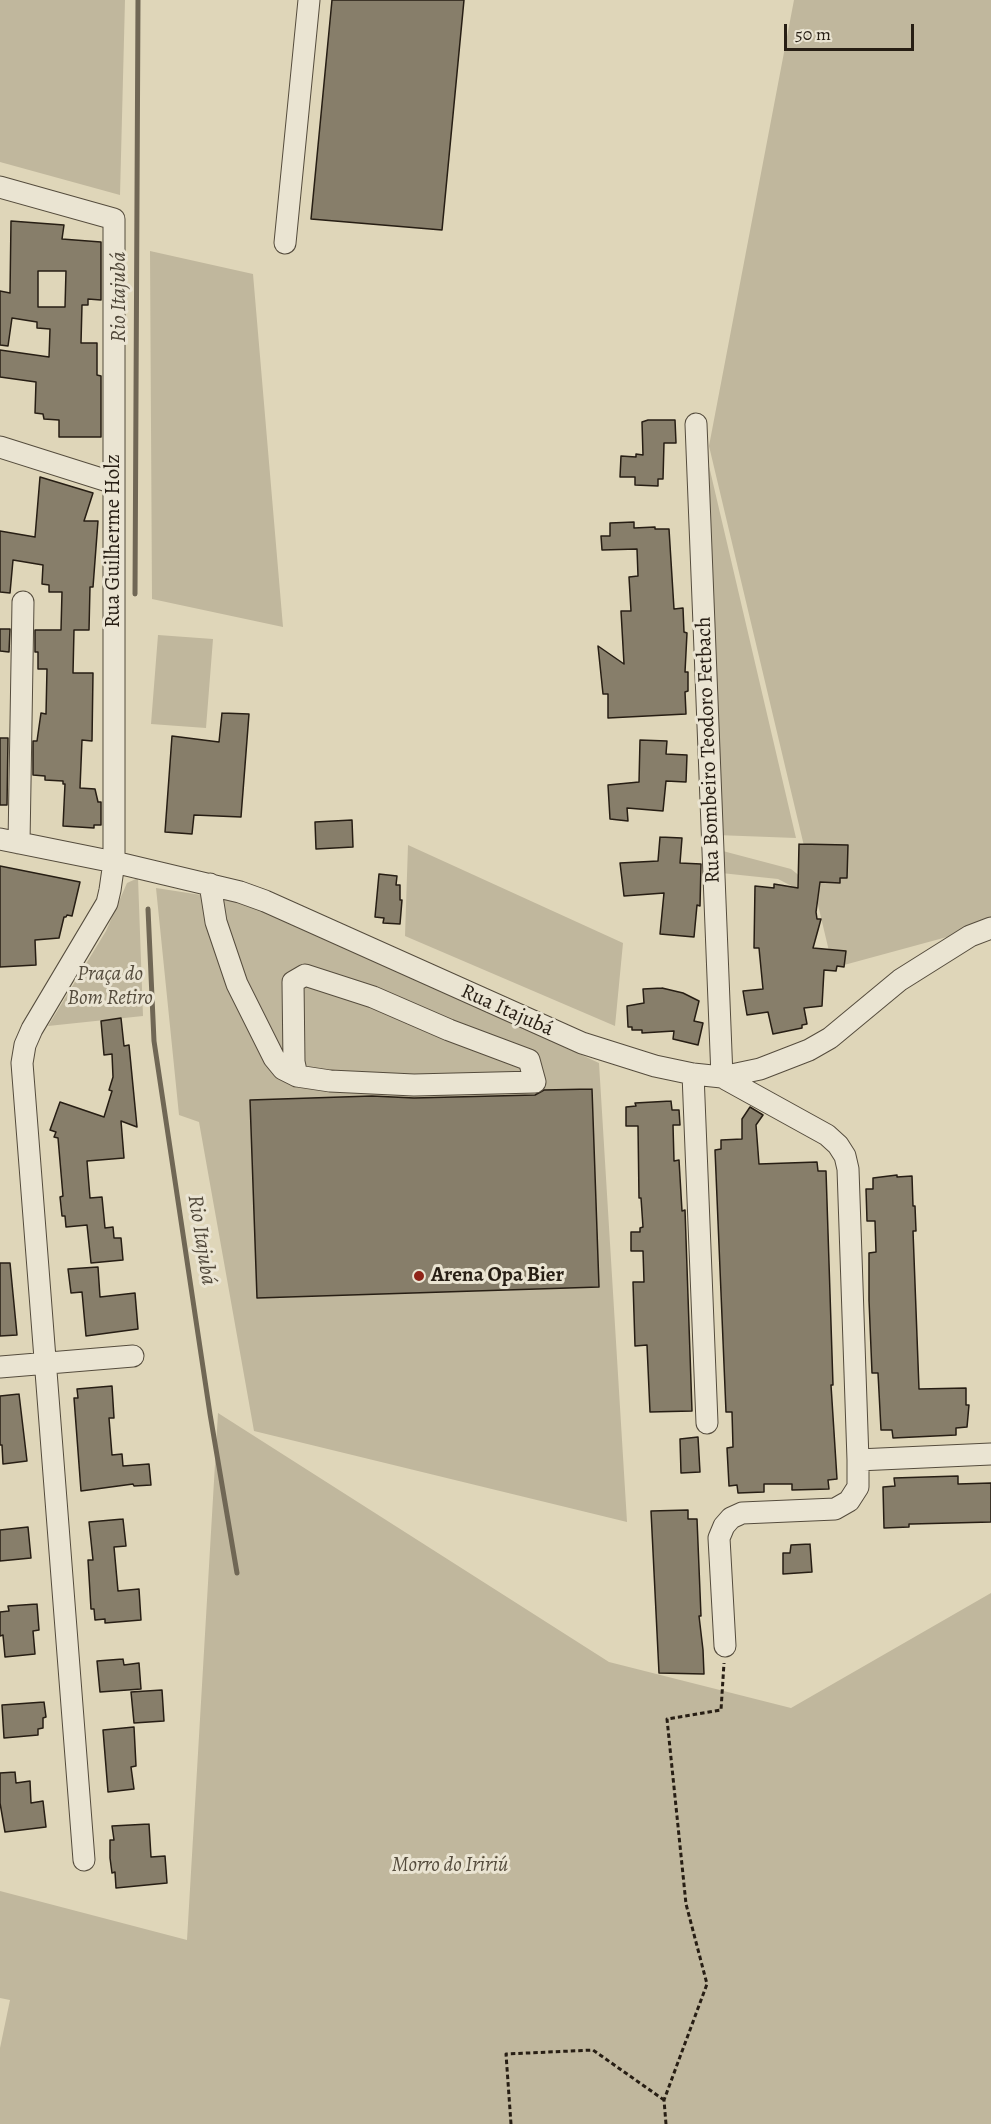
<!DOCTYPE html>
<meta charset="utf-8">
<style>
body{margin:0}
#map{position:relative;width:991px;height:2124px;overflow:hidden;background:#dfd6b9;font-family:Alegreya,serif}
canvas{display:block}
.scale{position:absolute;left:784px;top:24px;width:130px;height:27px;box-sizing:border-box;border:3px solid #271e14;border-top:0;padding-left:8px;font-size:18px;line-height:21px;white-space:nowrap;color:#271e14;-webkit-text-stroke:4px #eae4d2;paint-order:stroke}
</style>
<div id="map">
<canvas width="991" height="2124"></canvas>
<div class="scale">50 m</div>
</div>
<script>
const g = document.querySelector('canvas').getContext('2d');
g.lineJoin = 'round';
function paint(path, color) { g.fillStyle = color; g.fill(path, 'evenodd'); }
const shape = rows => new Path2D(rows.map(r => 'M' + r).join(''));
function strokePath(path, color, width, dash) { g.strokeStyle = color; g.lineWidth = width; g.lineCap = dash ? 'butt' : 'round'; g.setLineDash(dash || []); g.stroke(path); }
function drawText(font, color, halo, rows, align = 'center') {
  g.font = font + ' Alegreya,serif'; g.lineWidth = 6; g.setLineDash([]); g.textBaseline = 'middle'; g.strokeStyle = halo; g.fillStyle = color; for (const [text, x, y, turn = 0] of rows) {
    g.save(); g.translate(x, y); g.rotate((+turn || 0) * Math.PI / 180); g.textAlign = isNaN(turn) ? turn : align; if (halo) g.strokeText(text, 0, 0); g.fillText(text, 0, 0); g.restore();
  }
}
paint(shape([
 [0,0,125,0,120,195,0,162],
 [794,0,991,0,991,925,833,968,709,446],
 [150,251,253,274,283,627,152,599],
 [709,466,796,838,716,835],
 [158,635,213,639,206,728,151,724],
 [408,845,623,943,615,1026,405,936],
 [719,850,791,869,811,885,813,897,778,879,721,873],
 [138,878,143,1016,48,1026,106,931,127,883],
 [156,888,253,903,599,1063,627,1522,254,1431,199,1122,179,1115],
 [218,1413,609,1662,791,1708,991,1593,991,2124,0,2124,0,2048,10,2000,0,1998,0,1891,187,1940]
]), '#c0b79d');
strokePath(shape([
 [135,594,138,0],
 [148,909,154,1041,210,1414,237,1573]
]), '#706755', 5);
const building = shape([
 [332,0,464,0,442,230,311,219,332,0],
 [11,221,64,225,62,239,101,242,101,300,88,299,88,305,82,305,81,343,97,343,97,375,101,376,101,437,59,437,59,420,44,419,43,414,35,413,36,382,0,377,0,350,49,357,50,329,37,328,37,322,12,318,8,346,0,345,0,291,10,293,11,221],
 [38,271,66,271,65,307,38,307,38,271],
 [648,420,675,420,676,443,664,443,663,479,658,479,658,486,635,485,635,477,620,477,621,456,636,457,636,454,643,455,642,422,648,420],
 [40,477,93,493,84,521,98,521,93,587,90,587,89,630,74,630,73,673,93,673,92,741,82,740,80,788,95,789,98,802,101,802,101,825,94,825,94,828,63,826,65,784,63,784,63,781,45,780,45,776,33,775,33,741,37,741,41,713,46,714,47,669,38,669,38,652,35,652,35,630,61,630,62,592,49,592,49,585,42,584,43,565,13,560,10,593,0,592,0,531,35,537,40,477],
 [634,522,634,528,655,527,655,529,669,529,674,609,683,608,684,632,687,633,685,672,688,672,688,691,685,692,686,714,608,718,608,694,603,694,598,646,624,664,621,611,631,611,629,577,638,576,637,549,602,550,601,536,610,536,610,523,634,522],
 [0,629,10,629,9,652,0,651,0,629],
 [222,713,249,714,241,817,194,815,192,834,165,832,172,736,219,742,222,713],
 [0,738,8,738,7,805,0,805,0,738],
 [640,740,667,741,666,754,687,755,686,782,666,781,663,811,627,808,628,821,610,819,608,785,639,782,640,740],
 [352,820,353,847,316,849,315,822,352,820],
 [660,837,682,838,680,863,701,864,700,906,697,905,694,937,660,934,664,893,624,896,620,863,658,861,660,837],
 [799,844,848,845,847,878,840,878,840,883,820,882,816,912,817,919,821,919,813,948,846,951,844,967,837,966,836,971,824,970,822,1006,804,1008,807,1024,802,1025,802,1028,773,1034,768,1012,747,1015,743,991,763,989,759,948,754,948,755,886,774,888,774,884,798,888,799,844],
 [0,866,80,882,72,916,67,915,66,917,64,917,59,938,35,940,36,965,0,967,0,866],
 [379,874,397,876,396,885,400,885,400,900,402,900,400,924,383,923,384,918,375,917,379,874],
 [662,988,683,993,699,1001,694,1021,703,1023,698,1045,673,1039,674,1031,642,1033,642,1030,632,1030,632,1027,628,1027,627,1006,644,1003,643,989,662,988],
 [121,1018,124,1046,129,1045,137,1127,121,1121,124,1158,87,1161,90,1198,102,1197,105,1228,113,1227,114,1238,121,1238,123,1260,91,1263,87,1225,66,1227,65,1216,62,1216,60,1197,63,1196,58,1138,54,1137,56,1132,50,1130,60,1102,104,1117,112,1091,109,1090,113,1077,112,1054,104,1055,101,1021,121,1018],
 [592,1089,599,1287,257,1298,250,1100,372,1096,414,1098,535,1095,544,1090,592,1089],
 [671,1101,672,1110,679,1110,680,1125,673,1125,674,1161,679,1160,682,1211,685,1210,692,1411,650,1412,647,1345,635,1346,633,1282,644,1282,643,1251,631,1251,631,1232,640,1232,640,1228,643,1227,641,1198,639,1198,638,1126,626,1126,626,1107,636,1106,635,1103,671,1101],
 [750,1107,763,1115,756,1125,759,1164,817,1162,818,1171,826,1171,833,1385,831,1385,837,1479,828,1480,829,1489,792,1490,792,1484,764,1484,764,1492,738,1493,737,1485,729,1486,727,1448,733,1447,732,1412,726,1412,715,1150,721,1149,721,1140,742,1139,742,1119,750,1107],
 [897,1175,897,1177,912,1176,913,1206,915,1206,916,1231,913,1231,919,1389,966,1388,966,1405,969,1405,967,1427,956,1428,956,1435,893,1438,892,1430,881,1430,878,1373,872,1373,869,1300,869,1253,876,1252,875,1221,867,1221,866,1189,873,1189,873,1178,897,1175],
 [0,1263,10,1263,17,1335,0,1336,0,1263],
 [98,1267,100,1297,135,1293,138,1329,86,1336,82,1292,71,1293,68,1269,98,1267],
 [112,1386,114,1418,109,1418,112,1455,122,1454,123,1466,149,1464,151,1485,134,1486,133,1484,81,1491,74,1398,78,1398,77,1389,112,1386],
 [19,1394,27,1461,3,1464,2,1445,0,1445,0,1396,19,1394],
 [698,1437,700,1472,681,1473,680,1439,698,1437],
 [958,1476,958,1484,991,1483,991,1522,912,1524,909,1524,909,1527,884,1528,883,1487,895,1486,894,1478,958,1476],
 [688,1510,688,1519,697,1519,701,1616,699,1616,703,1650,704,1674,659,1673,651,1511,688,1510],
 [123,1519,126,1546,114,1547,118,1591,139,1589,141,1620,105,1623,105,1619,95,1620,94,1609,91,1609,88,1560,93,1560,89,1522,123,1519],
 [28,1527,31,1558,0,1561,0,1530,28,1527],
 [810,1544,812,1572,783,1574,783,1553,790,1553,791,1545,810,1544],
 [37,1604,39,1630,33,1631,35,1654,5,1657,3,1635,0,1636,0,1612,9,1611,8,1606,37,1604],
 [123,1659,124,1665,139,1663,141,1689,100,1692,97,1661,123,1659],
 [162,1690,164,1721,134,1723,131,1692,162,1690],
 [44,1702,46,1717,43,1718,43,1728,38,1729,38,1735,4,1738,2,1705,44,1702],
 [134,1727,136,1766,131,1767,134,1789,108,1792,103,1730,134,1727],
 [15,1772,16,1783,30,1781,31,1803,43,1801,46,1827,5,1832,0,1803,0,1773,15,1772],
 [149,1824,151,1857,165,1856,167,1883,116,1888,115,1872,112,1873,110,1858,110,1840,114,1840,112,1826,149,1824]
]);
paint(building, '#877e6a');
strokePath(building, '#271e14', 1.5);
const minor = shape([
 [0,187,114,219,114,862,110,890,107,903,32,1029,25,1045,22,1063,84,1860],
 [285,243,309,0],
 [696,424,722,1077],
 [0,447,114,483],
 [0,839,114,862,240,892,265,901,582,1043,655,1066,693,1074,722,1077,760,1069,809,1050,830,1038,900,980,970,936,991,928],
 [19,843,23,602],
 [210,884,216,922,237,984,274,1058,283,1069,297,1076,330,1081,414,1085,535,1082,529,1060,449,1030,373,997,305,975,293,982,294,1062,297,1076],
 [693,1074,707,1423],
 [722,1077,827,1135,838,1145,845,1156,848,1169,858,1460,858,1487,849,1501,835,1509,742,1513,731,1518,724,1526,719,1538,725,1646],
 [0,1367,133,1356],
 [858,1460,991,1454]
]);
strokePath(minor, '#554c3d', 23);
strokePath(shape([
 [511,2124,506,2054,593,2050,664,2100],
 [666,2124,664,2100,707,1984,686,1904,667,1719,721,1710,724,1663]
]), '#271e14', 3, [4.5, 3]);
strokePath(minor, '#eae4d2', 21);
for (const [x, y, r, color] of [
 [419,1276,6,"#8f2418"]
]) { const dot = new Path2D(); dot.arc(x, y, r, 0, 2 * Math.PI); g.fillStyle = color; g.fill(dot); strokePath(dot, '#eae4d2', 2); }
drawText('21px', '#271e14', '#eae4d2', [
 ["Rua Guilherme Holz",114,541,-90],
 ["Rua Bombeiro Teodoro Fetbach",709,750,-92],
 ["Rua Itajubá",507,1011,24]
]);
drawText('italic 21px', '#554c3d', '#eae4d2', [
 ["Praça do",110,975],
 ["Bom Retiro",110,999],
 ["Morro do Iririú",450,1866]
]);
drawText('bold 21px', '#271e14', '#eae4d2', [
 ["Arena Opa Bier",431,1276]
], 'left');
drawText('italic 22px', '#51483a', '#eae4d2', [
 ["Rio Itajubá",120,297,-90],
 ["Rio Itajubá",201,1240,81]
]);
</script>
